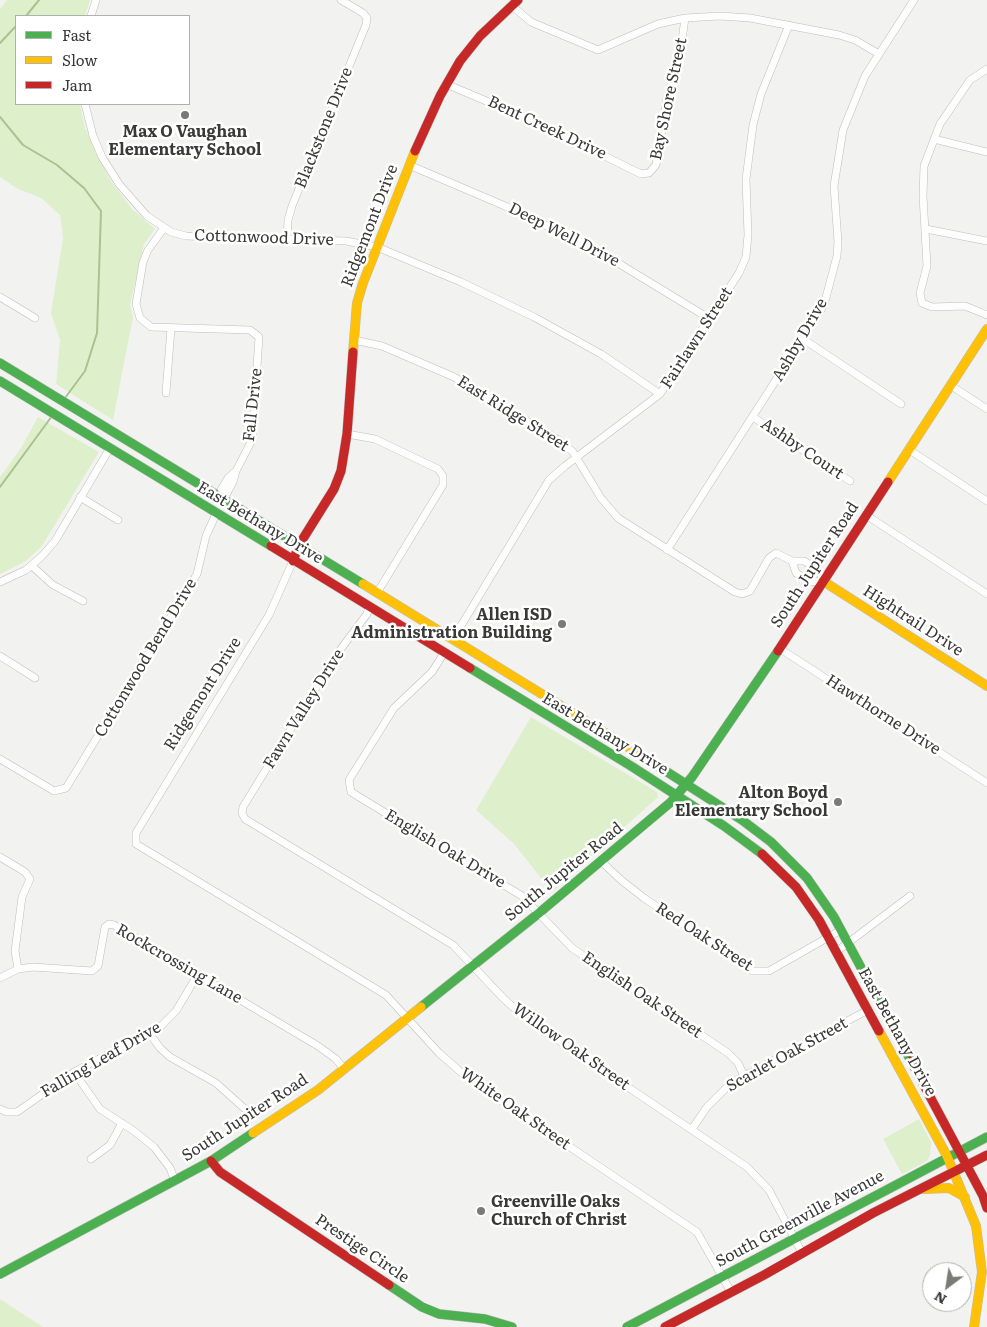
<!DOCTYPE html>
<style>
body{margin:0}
#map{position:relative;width:987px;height:1327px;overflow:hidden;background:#f2f3f0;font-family:Literata,serif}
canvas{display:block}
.legend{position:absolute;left:15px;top:15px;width:175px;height:90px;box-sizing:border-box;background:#fff;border:1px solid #b0b0af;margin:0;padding:6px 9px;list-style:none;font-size:15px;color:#393a38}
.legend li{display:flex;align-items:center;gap:10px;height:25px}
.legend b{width:25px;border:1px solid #b0b0af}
.north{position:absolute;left:922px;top:1262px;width:50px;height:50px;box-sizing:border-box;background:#fff;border:1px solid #b0b0af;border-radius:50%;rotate:211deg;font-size:14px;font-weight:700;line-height:20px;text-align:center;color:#393a38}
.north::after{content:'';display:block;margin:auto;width:18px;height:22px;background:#7a7b78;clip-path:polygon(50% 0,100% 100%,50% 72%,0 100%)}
</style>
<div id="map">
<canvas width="987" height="1327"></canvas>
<ul class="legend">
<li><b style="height:6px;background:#4caf50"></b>Fast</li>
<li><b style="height:6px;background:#ffc107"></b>Slow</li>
<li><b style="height:6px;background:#c62828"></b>Jam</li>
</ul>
<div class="north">N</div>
</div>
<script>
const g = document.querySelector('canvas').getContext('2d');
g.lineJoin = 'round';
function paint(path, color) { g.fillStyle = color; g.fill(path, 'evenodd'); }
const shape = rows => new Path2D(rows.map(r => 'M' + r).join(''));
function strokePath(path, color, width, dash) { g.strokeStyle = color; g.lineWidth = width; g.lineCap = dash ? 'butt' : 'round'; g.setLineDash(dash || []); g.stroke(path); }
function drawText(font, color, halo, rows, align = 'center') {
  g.font = font + ' Literata,serif'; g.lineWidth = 5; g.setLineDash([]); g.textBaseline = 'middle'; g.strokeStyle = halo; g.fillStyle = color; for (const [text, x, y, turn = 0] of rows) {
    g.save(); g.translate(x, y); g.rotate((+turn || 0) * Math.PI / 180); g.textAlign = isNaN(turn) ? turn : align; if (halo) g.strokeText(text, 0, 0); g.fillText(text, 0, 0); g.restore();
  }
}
paint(shape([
 [7,0,90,0,85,16,16,16,16,104,80,104,85,128,110,180,132,209,155,229,144,244,130,305,133,317,113,420,56,384,60,340,51,313,63,238,60,215,41,198,18,189,0,177,0,9],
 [38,417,99,452,42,546,26,561,0,574,0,477,21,448],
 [531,717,657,792,658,797,552,892,514,844,476,810],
 [919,1119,931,1142,930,1156,927,1161,902,1174,883,1139],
 [0,1299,43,1327,0,1327]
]), '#def0cb');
strokePath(shape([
 [26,16,39,0],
 [0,43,16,26],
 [0,117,23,145,57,165,84,188,101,211,97,333,85,371,65,398],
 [0,487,52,416]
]), '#abc191', 2);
const street = shape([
 [511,5,531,22,598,50,658,24,685,18,720,16,750,18,839,35,855,40,879,54],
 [91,16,96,0],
 [987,69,970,80,940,124,924,166,923,196,927,266,920,293,922,303,932,307,965,306,987,315],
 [446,84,536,122,641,174,649,173,656,165,667,99,681,48,685,18],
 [85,104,93,136,102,157,119,184,147,216,171,232,186,236,346,241,377,247,461,282,534,317,601,354,660,394],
 [934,139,987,152],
 [409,165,505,206,595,249,710,319],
 [164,228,148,250,143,262,136,304,140,318,151,327,250,330,259,337,252,440,236,471,233,482,227,493,221,497,221,490,228,478,236,471],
 [926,229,987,241],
 [287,240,288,220,292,206,366,25,367,18,363,13,341,0],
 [0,297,35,318],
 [803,339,901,404],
 [354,340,382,346,454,377,560,441,573,452,601,498,618,518,735,592,742,594,750,591,769,558,776,553,792,561,804,561,819,570,823,581,811,582,796,573,792,561],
 [950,385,987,409],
 [166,393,171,328],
 [753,417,850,481],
 [347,434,375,439,438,469,443,476,443,485,377,593],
 [908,449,987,501],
 [80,497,118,520],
 [866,515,987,594],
 [667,550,824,305,837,256,838,242,834,186,843,130,865,76,914,0],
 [293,561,269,615,136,833,136,844,386,995,439,1053,470,1080,697,1232,731,1292],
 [32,566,53,585,83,601],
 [0,582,26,570,42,556,55,541,110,448],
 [369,607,367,614,337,654,243,807,242,813,245,819,453,945,504,999,528,1020,747,1167,769,1190,802,1253],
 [453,639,549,480,565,466,660,394,739,273,746,257,748,235,746,179,753,125,761,94,789,25],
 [779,648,987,783],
 [444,653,432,672,394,708,349,780,351,792,522,896,572,948,728,1053,738,1063,744,1076],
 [0,656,35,678],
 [0,759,54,791,66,788,197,574,206,536,216,514],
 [0,857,25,872,30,879,22,897,15,951,18,969],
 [601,861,621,880,644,898,753,971,769,971,841,930],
 [836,952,910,896],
 [0,978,18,969,33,967,92,971,98,966,105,927,109,924,114,925,318,1046,336,1059,344,1069],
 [150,1034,160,1048,170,1057,216,1083,245,1109],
 [74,1072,100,1109,134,1131,154,1147,170,1168,175,1181],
 [0,1109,7,1112,17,1112,74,1072,160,1027,176,1011,198,974],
 [692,1129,707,1107,731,1083,868,1010],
 [91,1159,110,1145,122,1123]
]);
const fast = shape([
 [0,363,363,584],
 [0,381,271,546],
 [470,668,631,766,724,826,762,854],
 [636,752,742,820,771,842,807,878,834,917,911,1061],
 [421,1007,539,913,671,802,692,777,778,651],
 [0,1274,211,1161,253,1133],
 [389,1285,422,1307,439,1314,485,1319,512,1327],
 [627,1327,987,1137]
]);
const slow = shape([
 [353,352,357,303,363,283,415,151],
 [888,482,987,329],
 [823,581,987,686],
 [363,584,636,752],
 [879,1031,947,1156,976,1226,982,1272,974,1327],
 [253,1133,318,1090,421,1007],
 [924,1189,949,1188,965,1197]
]);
const jam = shape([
 [415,151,440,96,460,61,480,36,518,0],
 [271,546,470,668],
 [293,561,299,545,334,489,341,471,347,434,353,352],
 [778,651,888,482],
 [762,854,796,887,819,920,879,1031],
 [911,1061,983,1196,987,1208],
 [211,1161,220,1172,389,1285],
 [665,1327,764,1275,873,1213,987,1155]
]);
strokePath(street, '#bdbebc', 8);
strokePath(fast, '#bdbebc', 10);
strokePath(slow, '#bdbebc', 10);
strokePath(jam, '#bdbebc', 10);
strokePath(street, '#fdfdfd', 7);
strokePath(fast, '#4caf50', 9);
strokePath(slow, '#ffc107', 9);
strokePath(jam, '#c62828', 9);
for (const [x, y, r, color] of [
 [185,115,5,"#7a7b78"],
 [562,624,5,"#7a7b78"],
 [838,802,5,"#7a7b78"],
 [481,1211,5,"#7a7b78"]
]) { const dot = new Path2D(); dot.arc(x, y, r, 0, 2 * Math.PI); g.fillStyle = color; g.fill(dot); strokePath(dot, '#fff', 2); }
drawText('16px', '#393a38', '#fff', [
 ["Bay Shore Street",669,99,-78],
 ["Blackstone Drive",324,128,-68],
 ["Bent Creek Drive",547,128,25],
 ["Ridgemont Drive",370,226,-69],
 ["Deep Well Drive",564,235,27],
 ["Cottonwood Drive",264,238,2],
 ["Fairlawn Street",697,338,-57],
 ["Ashby Drive",800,340,-60],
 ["Fall Drive",253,405,-84],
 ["East Ridge Street",513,414,32],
 ["Ashby Court",802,449,34],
 ["East Bethany Drive",260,523,31],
 ["South Jupiter Road",815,565,-57],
 ["Hightrail Drive",913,621,33],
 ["Cottonwood Bend Drive",146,658,-59],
 ["Ridgemont Drive",203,694,-58],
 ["Fawn Valley Drive",304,709,-58],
 ["Hawthorne Drive",883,715,33],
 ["East Bethany Drive",605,734,31],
 ["English Oak Drive",445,849,31],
 ["South Jupiter Road",564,872,-39],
 ["Red Oak Street",704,937,33],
 ["Rockcrossing Lane",179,964,30],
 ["English Oak Street",642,995,34],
 ["East Bethany Drive",897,1032,61],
 ["Willow Oak Street",571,1047,35],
 ["Scarlet Oak Street",787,1055,-29],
 ["Falling Leaf Drive",101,1060,-30],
 ["White Oak Street",515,1109,35],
 ["South Jupiter Road",245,1118,-33],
 ["South Greenville Avenue",800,1219,-28],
 ["Prestige Circle",362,1249,34]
]);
drawText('bold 16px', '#393a38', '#fff', [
 ["Max O Vaughan",185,132,"center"],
 ["Elementary School",185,150,"center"],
 ["Allen ISD",552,615],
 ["Administration Building",552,633],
 ["Alton Boyd",828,793],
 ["Elementary School",828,811],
 ["Greenville Oaks",491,1202,"left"],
 ["Church of Christ",491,1220,"left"]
], 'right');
</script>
